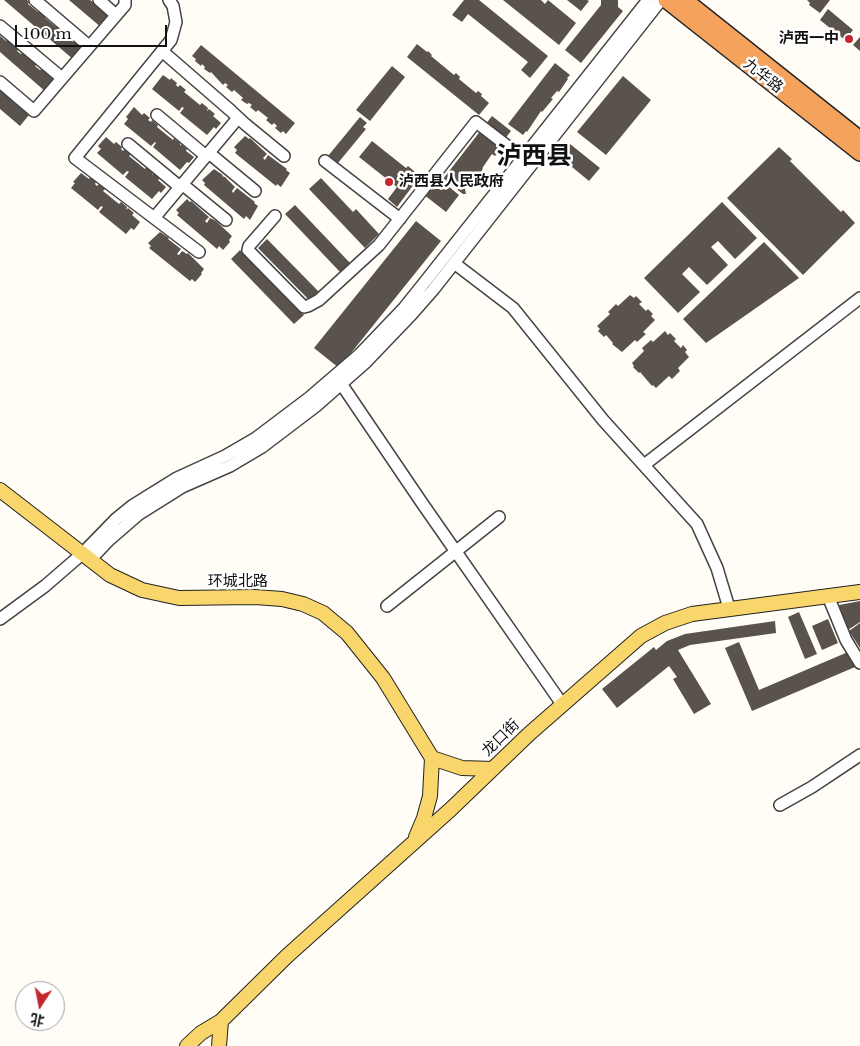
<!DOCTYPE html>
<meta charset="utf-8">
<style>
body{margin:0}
#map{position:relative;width:860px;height:1046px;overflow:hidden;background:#fffdf5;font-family:"Libre Baskerville","Noto Sans SC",serif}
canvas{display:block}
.north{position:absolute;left:15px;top:981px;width:50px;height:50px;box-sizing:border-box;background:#fff;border:1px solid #a0a0a0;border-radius:50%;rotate:191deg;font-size:14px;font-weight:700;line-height:20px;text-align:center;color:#111}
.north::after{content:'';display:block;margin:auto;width:18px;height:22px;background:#c4262e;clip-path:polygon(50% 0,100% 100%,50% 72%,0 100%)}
.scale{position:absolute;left:15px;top:25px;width:152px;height:22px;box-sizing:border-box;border:2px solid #111;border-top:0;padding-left:6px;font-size:15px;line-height:18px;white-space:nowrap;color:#111;-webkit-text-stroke:4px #fff;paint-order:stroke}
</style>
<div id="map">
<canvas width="860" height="1046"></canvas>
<div class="north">北</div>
<div class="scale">100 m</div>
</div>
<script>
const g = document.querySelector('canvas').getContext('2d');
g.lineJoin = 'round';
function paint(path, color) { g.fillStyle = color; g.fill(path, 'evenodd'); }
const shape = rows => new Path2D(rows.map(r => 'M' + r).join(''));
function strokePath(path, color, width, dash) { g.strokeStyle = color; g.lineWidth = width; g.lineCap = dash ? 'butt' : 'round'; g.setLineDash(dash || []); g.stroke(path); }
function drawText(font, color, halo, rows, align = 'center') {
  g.font = font + ' "Libre Baskerville","Noto Sans SC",serif'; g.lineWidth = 5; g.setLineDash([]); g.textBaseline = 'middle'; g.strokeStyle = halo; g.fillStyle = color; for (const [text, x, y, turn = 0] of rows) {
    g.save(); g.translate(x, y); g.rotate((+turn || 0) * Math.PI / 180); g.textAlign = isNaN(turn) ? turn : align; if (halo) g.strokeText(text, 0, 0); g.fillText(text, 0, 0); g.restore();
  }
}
paint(shape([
 [4,0,27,0,29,2,28,4,38,12,39,11,46,17,45,18,56,27,58,26,73,42,75,41,82,47,80,48,83,50,74,60],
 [69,0,90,0,109,14,108,16,111,18,102,28],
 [464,0,479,0,548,56,530,78,521,70,528,62,468,14,462,22,452,15],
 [503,0,541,0,545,4,548,0,576,23,559,45],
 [567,0,587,0,589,1,581,11],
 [601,0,618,0,618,7,623,11,581,63,565,50,601,5],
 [807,0,830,0,820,13,809,5,810,3],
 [828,9,853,30,845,40,820,20],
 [0,36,6,41,7,39,19,49,17,51,21,54,23,52,37,64,35,66,40,70,42,69,55,80,46,92,0,52],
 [860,37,860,51,853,45],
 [417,44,427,52,428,51,432,55,431,56,454,75,456,73,460,77,459,79,476,93,478,91,482,94,481,96,489,103,479,115,407,57],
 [201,45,295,123,286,134,283,131,281,133,275,128,277,126,274,123,272,125,266,120,268,118,258,110,256,112,250,107,252,105,249,103,247,104,241,100,243,98,234,90,232,92,226,87,228,85,225,83,223,85,211,72,210,73,204,69,205,67,202,64,201,66,195,61,196,59,192,56],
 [555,63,570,75,567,78,568,79,559,92,557,91,551,98,553,99,542,112,541,111,527,132,526,131,523,135,508,124],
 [392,66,405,77,370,121,356,110],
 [163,75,170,80,171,78,177,83,176,85,178,87,180,85,186,90,184,92,200,105,202,103,208,108,207,111,209,109,215,114,213,116,221,123,216,129,214,127,207,135,180,113,184,108,182,107,179,111,152,89],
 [623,76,651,100,606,155,577,132],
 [0,87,2,89,1,91,14,100,13,102,15,103,17,102,29,115,20,126,0,109],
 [134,107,142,115,144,113,150,118,148,120,151,122,152,120,158,125,157,127,173,140,174,138,180,143,180,146,181,144,187,149,186,151,194,157,189,163,187,162,180,170,153,147,156,143,155,142,151,146,124,124,128,119,126,117],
 [492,116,511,131,496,150,497,154,495,156,492,154,483,167,481,175,474,179,465,189,466,194,463,194,443,179],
 [360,117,367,123,363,127,366,129,338,163,328,156],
 [245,136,249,139,250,138,267,154,263,158,265,160,268,155,287,169,286,170,290,173,281,187,277,184,276,186,235,153,237,150,234,147],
 [106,137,114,144,116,142,122,147,121,149,123,151,125,149,131,154,129,156,145,169,146,167,153,172,152,175,154,173,160,178,158,180,166,187,161,193,159,191,152,199,125,177,129,172,127,171,123,175,97,153,101,149,98,146],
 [372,141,406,168,408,166,420,176,397,207,388,199,397,187,359,157],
 [570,144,600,168,589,181,560,157],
 [779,147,792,159,790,161,841,212,843,210,855,223,803,275,727,198],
 [214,169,223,175,222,176,225,177,235,187,232,191,233,193,237,188,255,202,254,203,258,206,250,220,246,216,244,219,204,185,205,183,202,180],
 [81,173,89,179,90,177,96,182,95,184,97,186,99,184,105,189,103,191,108,195,119,204,121,202,127,207,126,210,128,208,134,213,132,215,140,222,134,230,131,228,126,234,99,212,103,207,101,206,98,210,71,188,75,183,73,182],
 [437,177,459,195,446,212,423,194],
 [321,178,353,212,356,209,379,234,365,248,309,189],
 [187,199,190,202,191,201,209,217,205,221,207,223,210,218,216,221,232,236,229,240,230,242,223,250,219,246,217,249,177,215,179,213,176,210],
 [722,202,757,238,735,259,718,241,711,247,728,265,707,285,689,267,682,274,700,292,678,313,644,278],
 [295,205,350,263,340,272,285,214],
 [416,221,441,241,339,368,314,348],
 [160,232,169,238,168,239,181,249,177,254,179,255,182,251,187,254,188,253,204,269,201,273,202,274,195,282,192,279,190,281,149,248,151,246,148,243],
 [267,239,320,293,311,302,258,248],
 [764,242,799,278,706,343,683,319],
 [240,250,304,315,294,324,231,259],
 [630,295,634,298,636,296,642,302,639,304,646,311,648,309,653,314,651,316,655,320,643,332,646,334,637,342,635,340,622,352,612,344,613,343,606,335,604,337,598,331,600,329,597,326,610,314,608,312,616,304,618,306],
 [665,331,668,335,670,333,676,339,674,341,681,348,683,345,687,350,685,352,689,357,678,368,680,371,672,379,669,376,656,388,653,385,652,386,640,372,639,373,633,367,634,366,632,363,644,351,642,348,651,340,653,342],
 [860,601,860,622,848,630,839,605],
 [799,612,817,654,805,659,788,617],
 [828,619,838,643,822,650,812,626],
 [775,621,776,633,690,645,678,650,711,704,694,714,673,679,677,677,669,666,617,708,602,689,654,647,656,650,667,641,685,634],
 [860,623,860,648,849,631],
 [739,642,759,690,848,652,855,667,752,711,725,648]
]), '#5a524d');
const minor = shape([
 [35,0,89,46],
 [99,0,116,15],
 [169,0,173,6,176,22,171,40,75,158,199,252],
 [0,26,62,78],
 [162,51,230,110,245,124,284,156],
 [0,82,34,111,125,5,125,0],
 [157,115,206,156],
 [128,144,180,187],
 [209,153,255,191],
 [325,161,400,219],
 [182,184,226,220],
 [275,216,249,246,248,250,304,307,308,306,319,300,379,245,476,122,523,158],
 [154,218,238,118],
 [454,263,513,308,603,420,697,524,717,568,729,608],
 [342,385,422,503,562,704],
 [644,465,860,298],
 [90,560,109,540,139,514,182,487,230,466,262,447,316,406,366,362,412,314,433,290,661,0],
 [828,596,846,640,860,663],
 [387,606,499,517],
 [0,619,45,586,82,554,116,519,132,506,177,478,225,456,256,438,309,398,359,355,404,308,424,283,648,0],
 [780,805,812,787,860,755]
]);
const major = shape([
 [0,490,110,575,142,590,179,598,255,597,282,599,303,604,323,613,347,633,383,678,432,758],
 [432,758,462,768,493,769],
 [416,837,424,818,430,796,432,758],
 [187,1046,201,1033,221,1021,287,956,451,809,529,734,641,636,665,623,692,614,860,592],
 [219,1046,221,1021]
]);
const highway = shape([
 [666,0,860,153],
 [685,0,860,139]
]);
strokePath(minor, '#444', 14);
strokePath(major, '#222', 16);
strokePath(highway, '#222', 18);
strokePath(minor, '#fff', 11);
strokePath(major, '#f9d66b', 14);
strokePath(highway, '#f5a25d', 15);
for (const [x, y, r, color] of [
 [849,39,5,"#c4262e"],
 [389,182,5,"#c4262e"]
]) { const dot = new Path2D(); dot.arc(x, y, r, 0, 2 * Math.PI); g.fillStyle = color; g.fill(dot); strokePath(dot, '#fff', 2); }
drawText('bold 15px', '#111', '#fff', [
 ["泸西一中",839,39],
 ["泸西县人民政府",399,182,"left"]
], 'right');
drawText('15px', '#111', '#fff', [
 ["九华路",763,76,38],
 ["环城北路",238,582],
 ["龙口街",501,738,-44]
]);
drawText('bold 25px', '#111', '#fff', [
 ["泸西县",534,157]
]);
</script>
